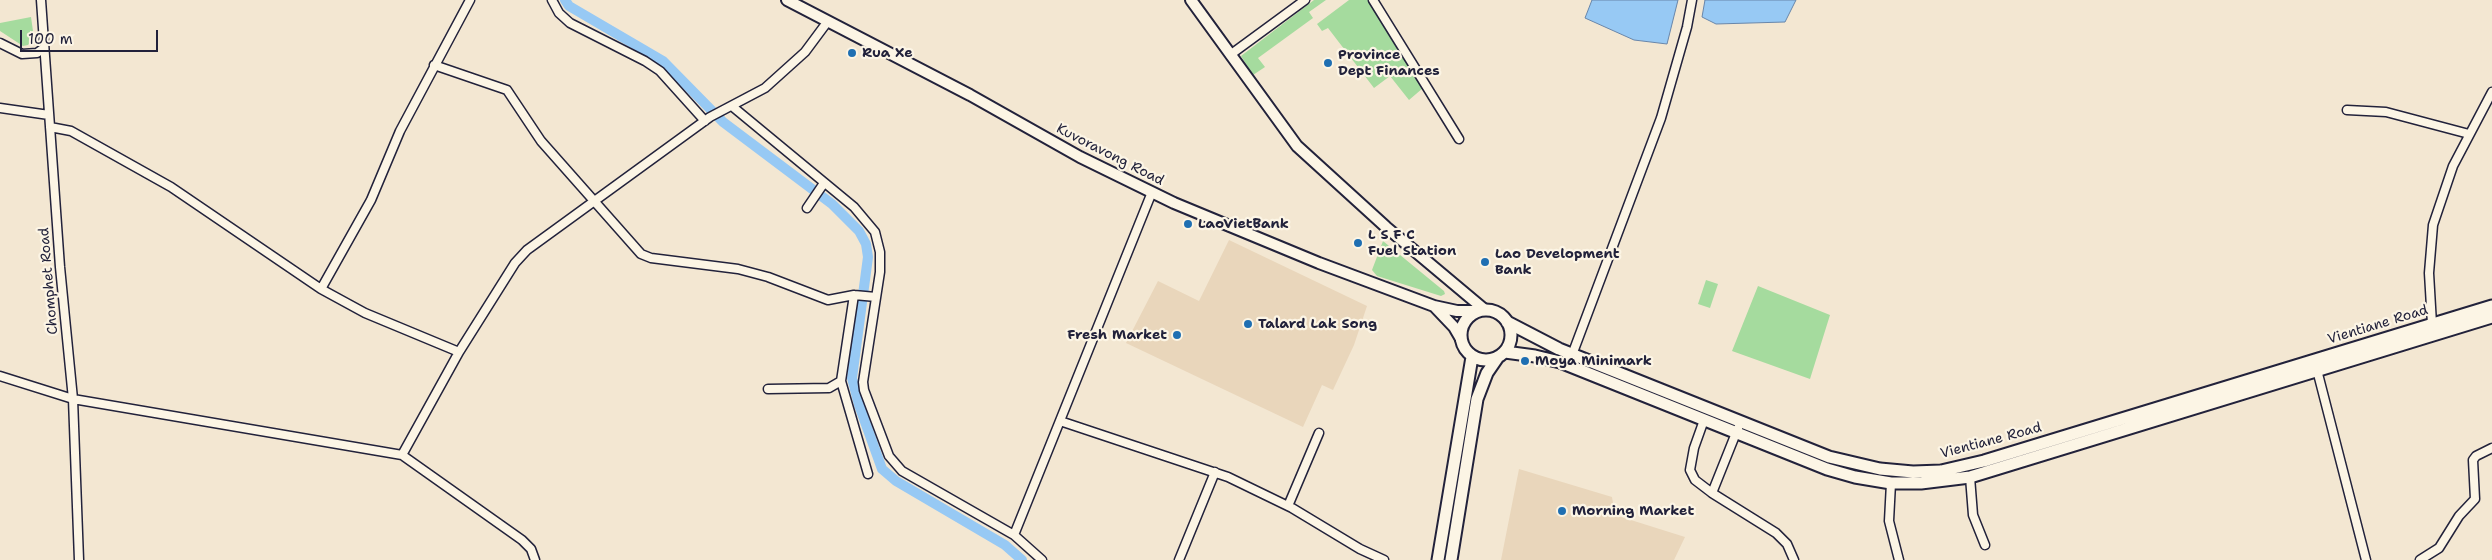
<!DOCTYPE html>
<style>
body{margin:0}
#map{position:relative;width:2492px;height:560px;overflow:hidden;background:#f3e7d2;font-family:"Shantell Sans",sans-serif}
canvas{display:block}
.scale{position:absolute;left:20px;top:30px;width:138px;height:22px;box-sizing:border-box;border:2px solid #22223b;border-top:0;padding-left:6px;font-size:15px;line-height:18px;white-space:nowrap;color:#22223b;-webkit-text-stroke:4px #fcf5e5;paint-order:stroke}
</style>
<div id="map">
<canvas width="2492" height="560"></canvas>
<div class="scale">100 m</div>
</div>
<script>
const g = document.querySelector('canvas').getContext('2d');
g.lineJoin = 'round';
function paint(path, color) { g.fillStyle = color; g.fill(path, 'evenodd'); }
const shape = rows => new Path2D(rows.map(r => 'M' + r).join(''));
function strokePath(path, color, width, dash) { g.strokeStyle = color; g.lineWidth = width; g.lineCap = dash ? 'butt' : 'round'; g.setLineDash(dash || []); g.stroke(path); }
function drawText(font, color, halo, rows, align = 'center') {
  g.font = font + ' "Shantell Sans",sans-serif'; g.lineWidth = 4.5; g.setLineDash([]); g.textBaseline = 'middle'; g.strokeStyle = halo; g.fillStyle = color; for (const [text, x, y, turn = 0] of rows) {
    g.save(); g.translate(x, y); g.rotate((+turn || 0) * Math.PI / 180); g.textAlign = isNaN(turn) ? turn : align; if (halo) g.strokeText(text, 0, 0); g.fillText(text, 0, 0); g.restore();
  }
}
paint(shape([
 [1229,240,1367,306,1354,345,1333,390,1322,385,1303,427,1126,343,1158,281,1199,301],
 [1519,469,1612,497,1615,515,1685,537,1674,560,1501,560]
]), '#e9d6bb');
paint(shape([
 [1314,0,1326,0,1309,12,1313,18,1258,58,1265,67,1253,75,1241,56],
 [1349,0,1368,0,1382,19,1423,88,1409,100,1390,76,1374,88,1328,28,1322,31,1317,24],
 [31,17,33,31,32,39,28,45,23,46,0,31,0,23],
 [1383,241,1444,291,1445,294,1441,296,1377,276,1372,270],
 [1706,280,1718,284,1710,308,1698,304],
 [1758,286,1830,315,1810,379,1732,351]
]), '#a5db9e');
const water = shape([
 [1592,0,1678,0,1667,44,1634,40,1585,18,1592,0],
 [1705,0,1796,0,1785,22,1716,24,1702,17,1705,0]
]);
paint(water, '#97c9f4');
strokePath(water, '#6886aa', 1);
strokePath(shape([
 [565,0,569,6,663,61,723,122,832,204,859,231,866,244,868,257,852,378,859,405,882,469,896,481,1005,545,1022,560]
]), '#97c9f4', 10);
const minor = shape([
 [41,0,60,267,73,399,79,560],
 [552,0,559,13,570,23,645,61,660,71,705,121],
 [1373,0,1459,139],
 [0,43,22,54,37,53,44,48],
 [1230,55,1305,0],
 [434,65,507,90,541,141,641,254,651,258,738,269,768,277,828,300,854,295,876,297],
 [733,107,854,207,875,232,880,252,880,272,863,382,864,390,889,456,902,471,1014,535,1042,560],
 [0,108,49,115],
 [2347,110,2386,112,2469,134],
 [50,127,71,131,171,187,321,289,365,313,459,352],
 [807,208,824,183],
 [321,289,371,200,400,131,470,0],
 [854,295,841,381,868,474],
 [2432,324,2429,273,2433,225,2453,166,2492,92],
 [1572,355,1661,118,1687,27,1692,0],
 [2316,366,2366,560],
 [0,376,73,399,402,455,522,540,531,549,535,560],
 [768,389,829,388,841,381],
 [1704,420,1694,448,1690,470,1695,480,1712,493],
 [1060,421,1228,477,1292,508,1360,549,1384,560],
 [1738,428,1712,493,1776,533,1787,544,1794,560],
 [402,455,459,352,515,263,527,250,710,117,765,88,805,52,828,21],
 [1970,477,1973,515,1985,545],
 [1891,483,1889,521,1899,560],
 [1288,506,1319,433],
 [1014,535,1152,192],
 [1179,560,1215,472],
 [2420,560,2439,548,2459,516,2475,499,2473,460,2476,456,2492,448]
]);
const tertiary = shape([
 [787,0,970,95,1080,157,1174,203,1319,263,1434,306,1457,311,1477,311],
 [1191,0,1297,146,1386,227,1485,310],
 [1434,306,1454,327,1461,339]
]);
const secondary = shape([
 '1461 335a25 25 0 1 1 50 0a25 25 0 1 1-50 0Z',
 [1507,322,1559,349,1829,457,1880,469,1913,472,1941,471,1984,461,2492,306],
 [1505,352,1535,356,1560,362,1827,469,1855,477,1891,483,1921,483,1970,477,2492,317],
 [1438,560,1472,357],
 [1451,560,1477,399,1487,373,1498,357]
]);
strokePath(minor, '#22223b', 11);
strokePath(tertiary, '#22223b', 14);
strokePath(secondary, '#22223b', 15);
strokePath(minor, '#fcf5e5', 8);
strokePath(tertiary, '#fcf5e5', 10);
strokePath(secondary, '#fcf5e5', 11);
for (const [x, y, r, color] of [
 [852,53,5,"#1f6fb2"],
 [1328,63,5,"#1f6fb2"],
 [1188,224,5,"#1f6fb2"],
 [1358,243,5,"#1f6fb2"],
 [1485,262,5,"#1f6fb2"],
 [1248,324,5,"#1f6fb2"],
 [1177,335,5,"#1f6fb2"],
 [1525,361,5,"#1f6fb2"],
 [1562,511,5,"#1f6fb2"]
]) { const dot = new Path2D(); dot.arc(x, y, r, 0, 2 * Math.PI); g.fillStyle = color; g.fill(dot); strokePath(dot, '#fcf5e5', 2); }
drawText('bold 14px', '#22223b', '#fcf5e5', [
 ["Rua Xe",862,53],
 ["Province",1338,55],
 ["Dept Finances",1338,71],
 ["LaoVietBank",1198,224],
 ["L S F C",1368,235],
 ["Fuel Station",1368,251],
 ["Lao Development",1495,254],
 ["Bank",1495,270],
 ["Talard Lak Song",1258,324],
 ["Fresh Market",1167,335,"right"],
 ["Moya Minimark",1535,361],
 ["Morning Market",1572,511]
], 'left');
drawText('14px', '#22223b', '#fcf5e5', [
 ["Kuvoravong Road",1110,155,27],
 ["Chomphet Road",49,281,-95],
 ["Vientiane Road",2378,325,-17],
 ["Vientiane Road",1991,441,-15]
]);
</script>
